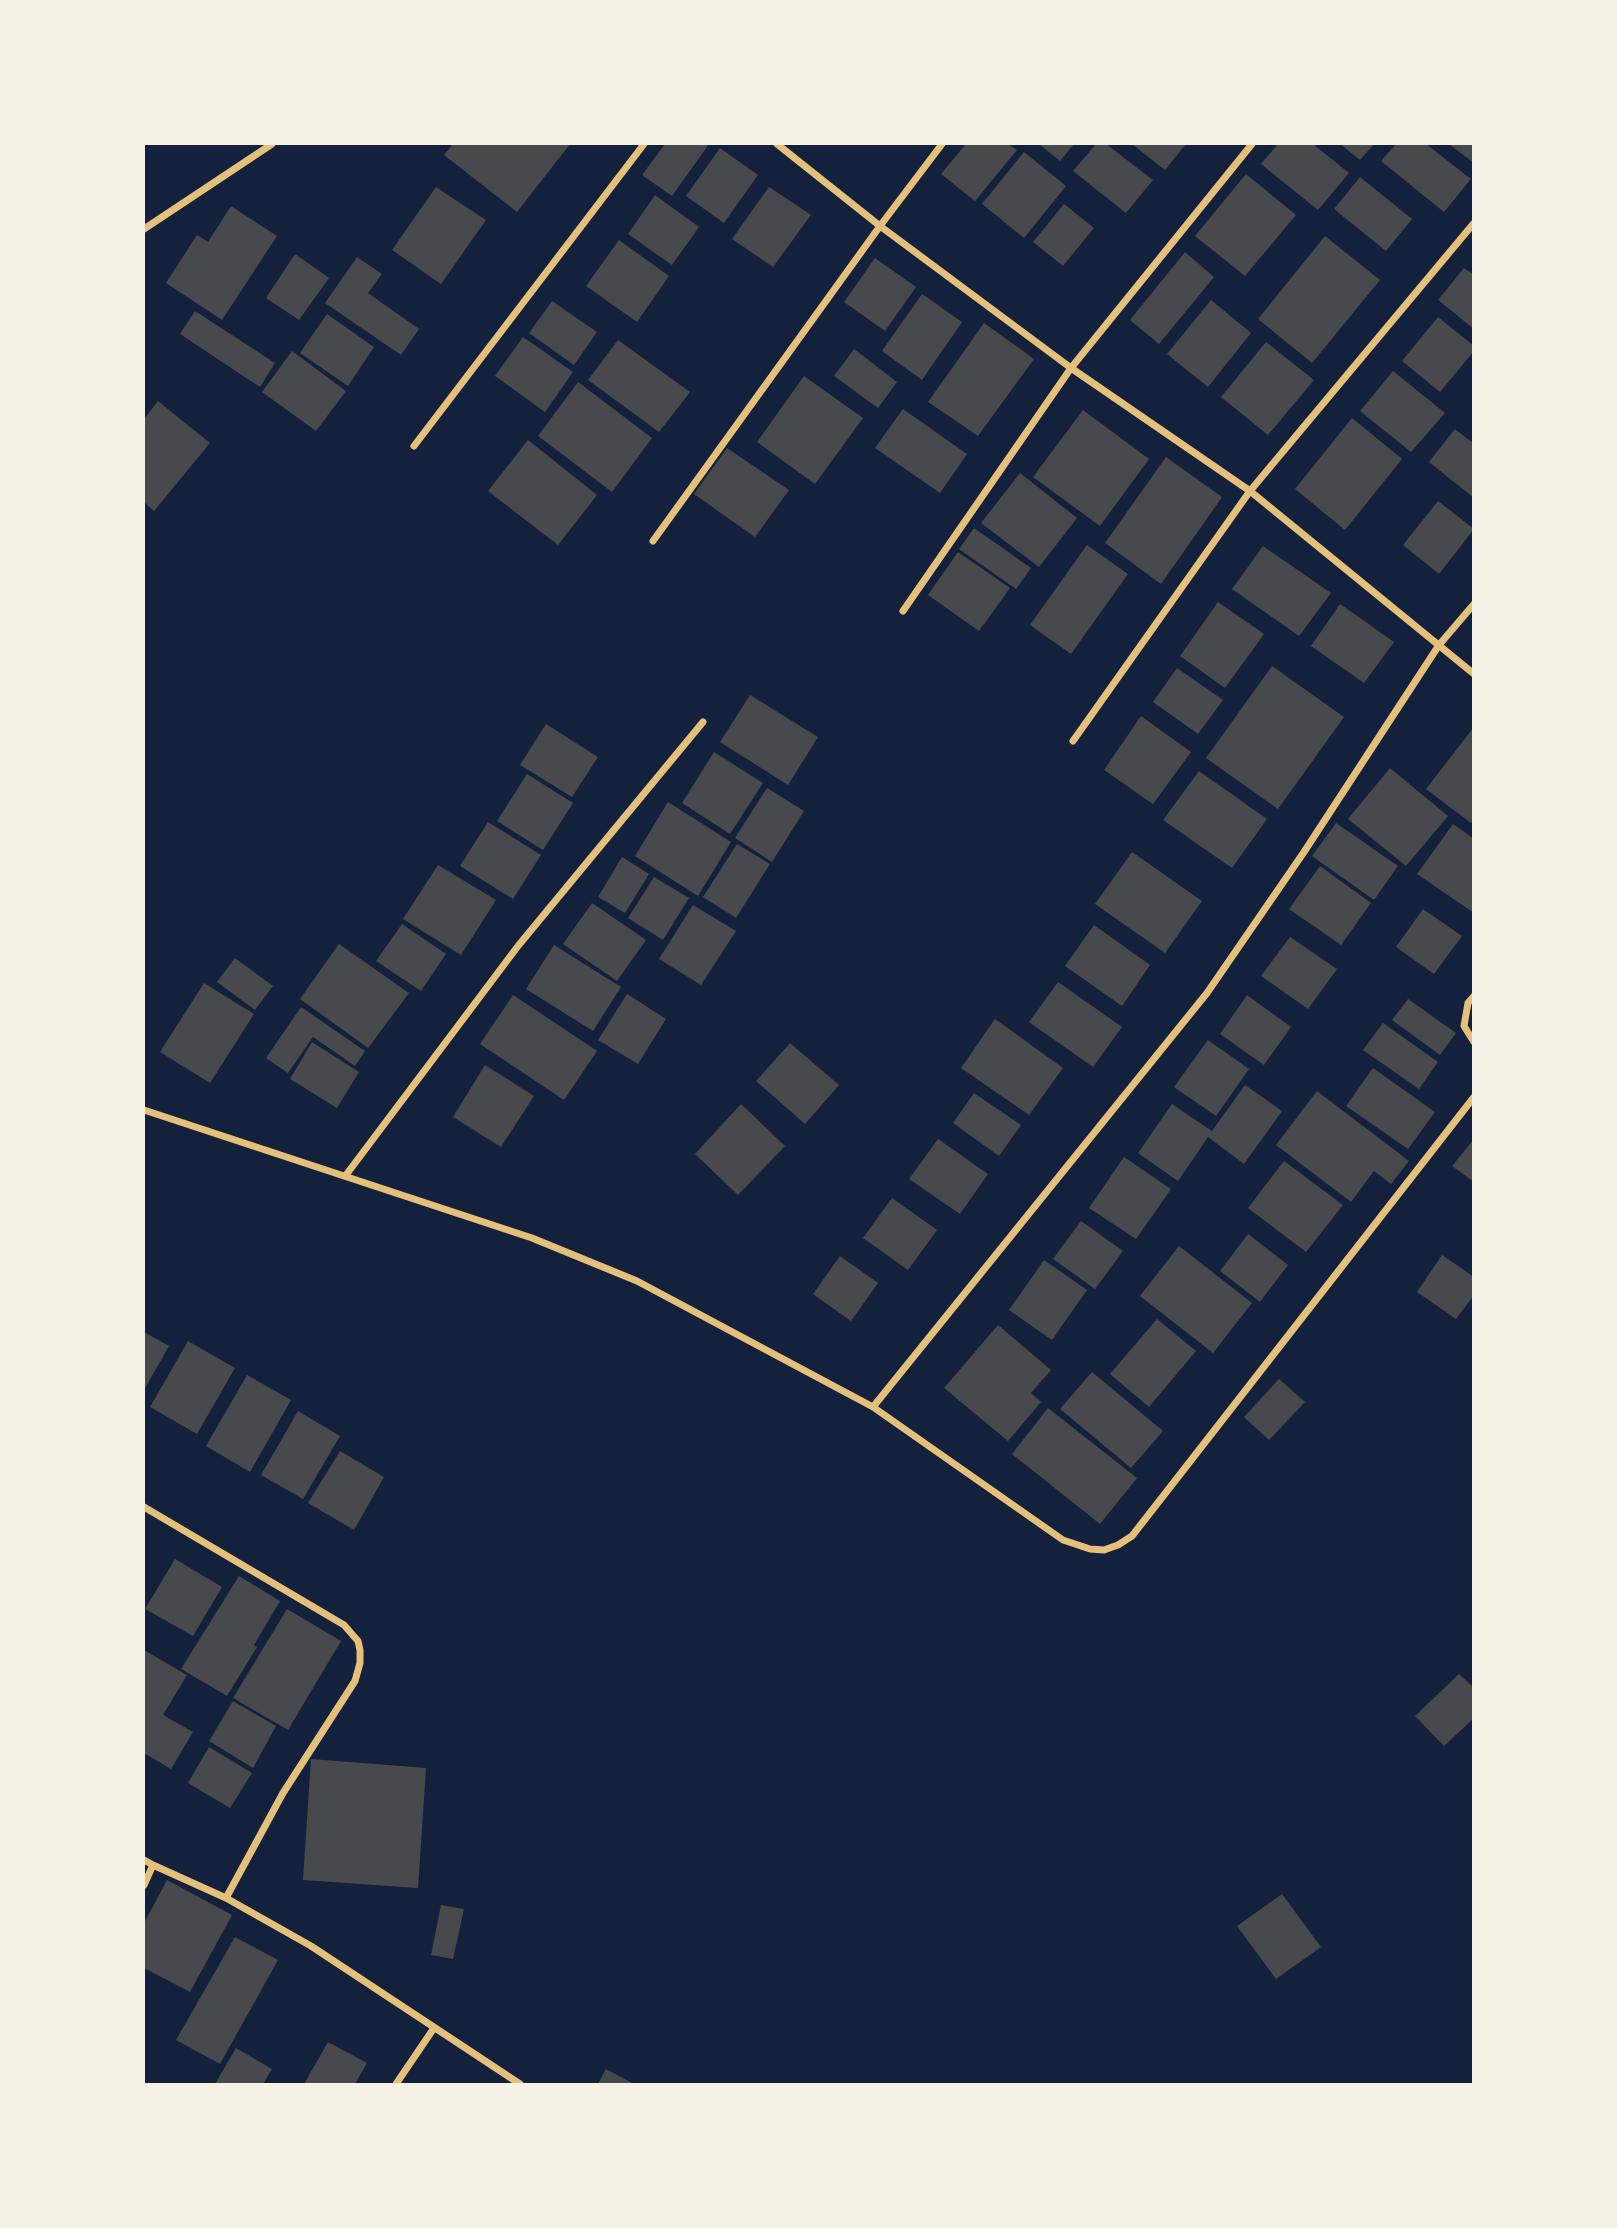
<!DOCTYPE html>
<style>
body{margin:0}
#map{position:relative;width:1617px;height:2228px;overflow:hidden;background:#14213d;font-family:Inter,sans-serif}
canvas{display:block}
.frame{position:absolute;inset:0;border:145px solid #f6f1e7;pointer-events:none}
</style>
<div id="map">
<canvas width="1617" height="2228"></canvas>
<div class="frame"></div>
</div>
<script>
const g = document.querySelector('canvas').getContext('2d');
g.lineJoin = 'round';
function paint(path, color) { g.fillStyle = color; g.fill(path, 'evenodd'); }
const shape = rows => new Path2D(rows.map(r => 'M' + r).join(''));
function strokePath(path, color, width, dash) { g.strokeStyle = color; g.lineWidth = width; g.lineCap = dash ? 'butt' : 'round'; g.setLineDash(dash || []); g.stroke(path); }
paint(shape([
 [453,144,570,144,517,212,444,155],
 [665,144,709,144,672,196,642,175],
 [966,144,1008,144,1017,150,975,201,941,174],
 [1039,144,1074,144,1060,161],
 [1096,144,1106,144,1153,180,1126,213,1073,171],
 [1132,144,1186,144,1165,170],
 [1278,144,1313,144,1349,173,1318,210,1261,164],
 [1340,144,1374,144,1360,160],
 [1396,144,1426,144,1471,179,1444,212,1381,161],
 [1449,144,1474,144,1474,163],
 [720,148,758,175,724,223,686,196],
 [1024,152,1066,186,1024,238,982,204],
 [1246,174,1296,215,1245,276,1195,236],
 [1360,177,1412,219,1386,251,1334,209],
 [436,187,486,220,441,284,392,250],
 [769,187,811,215,773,267,732,239],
 [655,195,699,227,672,265,628,234],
 [1064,204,1094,228,1063,266,1033,242],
 [231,206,277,236,222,320,166,283,197,235,208,242],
 [1325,236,1380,280,1312,363,1258,319],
 [619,240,669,276,637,322,586,286],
 [1185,252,1214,277,1159,344,1130,320],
 [295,254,329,278,299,320,266,298],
 [357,257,382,274,368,293,419,329,401,355,325,303],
 [875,258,916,287,885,331,844,302],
 [1464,268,1474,275,1474,329,1438,300],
 [922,294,962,322,922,380,882,351],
 [1211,300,1251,333,1208,387,1167,354],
 [552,301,597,332,574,365,529,333],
 [195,311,275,363,260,387,180,334],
 [327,314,374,347,348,386,300,353],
 [1438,317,1474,346,1474,351,1440,392,1402,361],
 [984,323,1034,359,978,436,928,402],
 [523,337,573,372,545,412,495,376],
 [618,340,690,392,659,432,588,380],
 [1266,342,1314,380,1268,435,1221,397],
 [854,349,897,382,878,408,834,376],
 [292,351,346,391,316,431,262,392],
 [1393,371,1445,413,1411,452,1360,411],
 [804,376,863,418,815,484,757,442],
 [578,382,652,438,612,492,538,436],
 [158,401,210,443,154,511,144,502,144,419],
 [903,409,967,454,940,493,875,448],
 [1083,410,1149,459,1100,526,1033,477],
 [1352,418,1402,459,1345,530,1295,489],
 [1455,429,1474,444,1474,498,1429,462],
 [528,440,597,495,558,545,488,491],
 [727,448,789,490,755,537,694,494],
 [1166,457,1222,497,1161,584,1105,543],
 [1020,473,1077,518,1039,567,981,523],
 [1438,501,1474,529,1439,574,1403,545],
 [974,528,1031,568,1016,589,959,549],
 [1087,545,1128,574,1071,654,1030,625],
 [1263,546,1331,593,1299,636,1232,589],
 [958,552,1010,588,979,631,928,595],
 [1218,602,1264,634,1225,688,1180,656],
 [1340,604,1394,642,1364,683,1311,646],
 [1272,666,1344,717,1278,809,1206,758],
 [1177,668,1223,700,1198,734,1153,702],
 [750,695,818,737,788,785,720,742],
 [1141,716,1191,752,1153,804,1104,770],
 [546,724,598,757,572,797,520,765],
 [1474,727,1474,819,1471,823,1426,789],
 [714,752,763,783,730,834,682,803],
 [1390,768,1448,816,1406,866,1348,819],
 [1199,771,1267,819,1232,868,1163,820],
 [527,774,573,803,543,850,497,821],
 [767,788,804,811,772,862,735,838],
 [668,802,731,842,698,896,635,856],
 [488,822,541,855,513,899,460,866],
 [1336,823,1398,866,1374,900,1312,856],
 [1453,824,1474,839,1474,913,1417,874],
 [737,844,770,864,736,918,703,897],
 [1132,852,1202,901,1165,953,1095,904],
 [622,857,649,874,625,913,598,897],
 [438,865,496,900,461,955,403,919],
 [1320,866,1371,903,1341,945,1289,909],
 [654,877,689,898,663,940,628,918],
 [592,903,646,940,617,981,563,944],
 [693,905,736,931,701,985,659,959],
 [1423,909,1462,936,1434,974,1396,947],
 [402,924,446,954,421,991,376,961],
 [1094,925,1150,965,1122,1006,1065,966],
 [1290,937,1337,969,1308,1009,1261,976],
 [339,944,409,993,368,1048,300,999],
 [554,945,621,987,593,1031,526,989],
 [235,958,273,986,255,1010,217,982],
 [1058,982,1122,1027,1093,1067,1029,1022],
 [204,983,254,1014,210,1083,160,1052],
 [627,994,666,1019,638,1064,598,1040],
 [513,995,597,1051,564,1100,480,1044],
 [1247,995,1291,1027,1264,1065,1220,1034],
 [1408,999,1456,1033,1440,1055,1392,1020],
 [301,1007,365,1051,355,1066,313,1037,288,1073,266,1058],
 [995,1019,1063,1068,1029,1115,961,1068],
 [1383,1023,1438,1062,1419,1089,1363,1050],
 [1208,1040,1249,1069,1216,1116,1174,1087],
 [312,1042,359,1072,337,1108,290,1079],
 [790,1043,839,1085,805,1124,756,1081],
 [485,1065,534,1096,501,1147,453,1117],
 [1373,1068,1435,1112,1408,1149,1346,1106],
 [1245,1085,1282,1111,1244,1164,1208,1137,1178,1181,1138,1153,1172,1104,1212,1131],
 [1317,1091,1409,1161,1391,1184,1374,1171,1351,1202,1276,1145],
 [974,1093,1021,1125,999,1156,953,1123],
 [741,1104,785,1146,738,1195,695,1154],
 [938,1139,988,1174,960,1214,909,1179],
 [1474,1139,1474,1182,1452,1166],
 [1124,1157,1171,1189,1136,1239,1089,1208],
 [1284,1161,1343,1205,1306,1252,1248,1208],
 [892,1198,937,1230,908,1270,863,1238],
 [1081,1221,1123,1251,1095,1289,1053,1259],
 [1248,1234,1288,1265,1260,1302,1220,1271],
 [1179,1246,1252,1303,1213,1353,1140,1296],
 [1442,1255,1474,1277,1474,1295,1456,1319,1417,1292],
 [840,1256,878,1283,851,1321,813,1294],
 [1044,1260,1087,1290,1052,1340,1009,1310],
 [1157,1319,1196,1351,1149,1407,1110,1374],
 [998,1325,1051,1370,1031,1393,1041,1402,1008,1441,944,1388],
 [144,1332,169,1346,144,1390],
 [188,1341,235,1368,197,1434,150,1407],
 [1092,1372,1163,1431,1131,1468,1060,1409],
 [247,1375,291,1400,250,1472,206,1446],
 [1279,1379,1305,1402,1269,1440,1244,1417],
 [1048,1408,1137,1478,1100,1524,1012,1454],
 [298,1411,340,1436,303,1499,261,1475],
 [340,1451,384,1477,354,1530,308,1503],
 [175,1559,222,1587,193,1636,145,1609],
 [239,1576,280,1601,254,1645,257,1647,227,1696,181,1669],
 [287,1609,341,1641,288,1730,233,1698],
 [144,1650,187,1675,163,1715,193,1732,171,1769,144,1753],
 [1459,1674,1474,1688,1474,1718,1444,1746,1415,1716],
 [233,1701,276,1726,253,1768,209,1741],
 [209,1747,252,1773,230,1808,188,1783],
 [311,1759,426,1768,418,1888,303,1880],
 [167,1880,232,1915,190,1992,144,1968,144,1923],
 [1282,1894,1321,1947,1276,1979,1237,1926],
 [441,1905,464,1909,453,1959,431,1955],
 [235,1937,278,1960,220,2064,176,2040],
 [328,2042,367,2063,355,2084,304,2084],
 [236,2048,272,2069,263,2084,215,2084],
 [606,2069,634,2084,598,2084]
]), '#48494c');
strokePath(shape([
 [777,144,880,226,1071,368,1250,491,1474,674],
 [144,229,272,144],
 [414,446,644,144],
 [653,541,880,226,942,144],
 [903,611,1071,368,1252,144],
 [1073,741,1250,491,1474,223],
 [1474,996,1468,1003,1464,1026,1474,1042],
 [144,1110,532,1238,637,1281,873,1407,1063,1540,1090,1549,1104,1550,1118,1545,1132,1536,1474,1097],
 [346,1175,518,946,703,722],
 [873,1407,1207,993,1304,852,1439,645,1474,604],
 [144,1507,344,1625,358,1641,360,1650,360,1663,355,1681,283,1793,226,1898,311,1946,520,2084],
 [144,1860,153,1865,144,1885],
 [153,1865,226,1898],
 [396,2084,434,2028]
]), '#e5c07b', 7);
</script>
